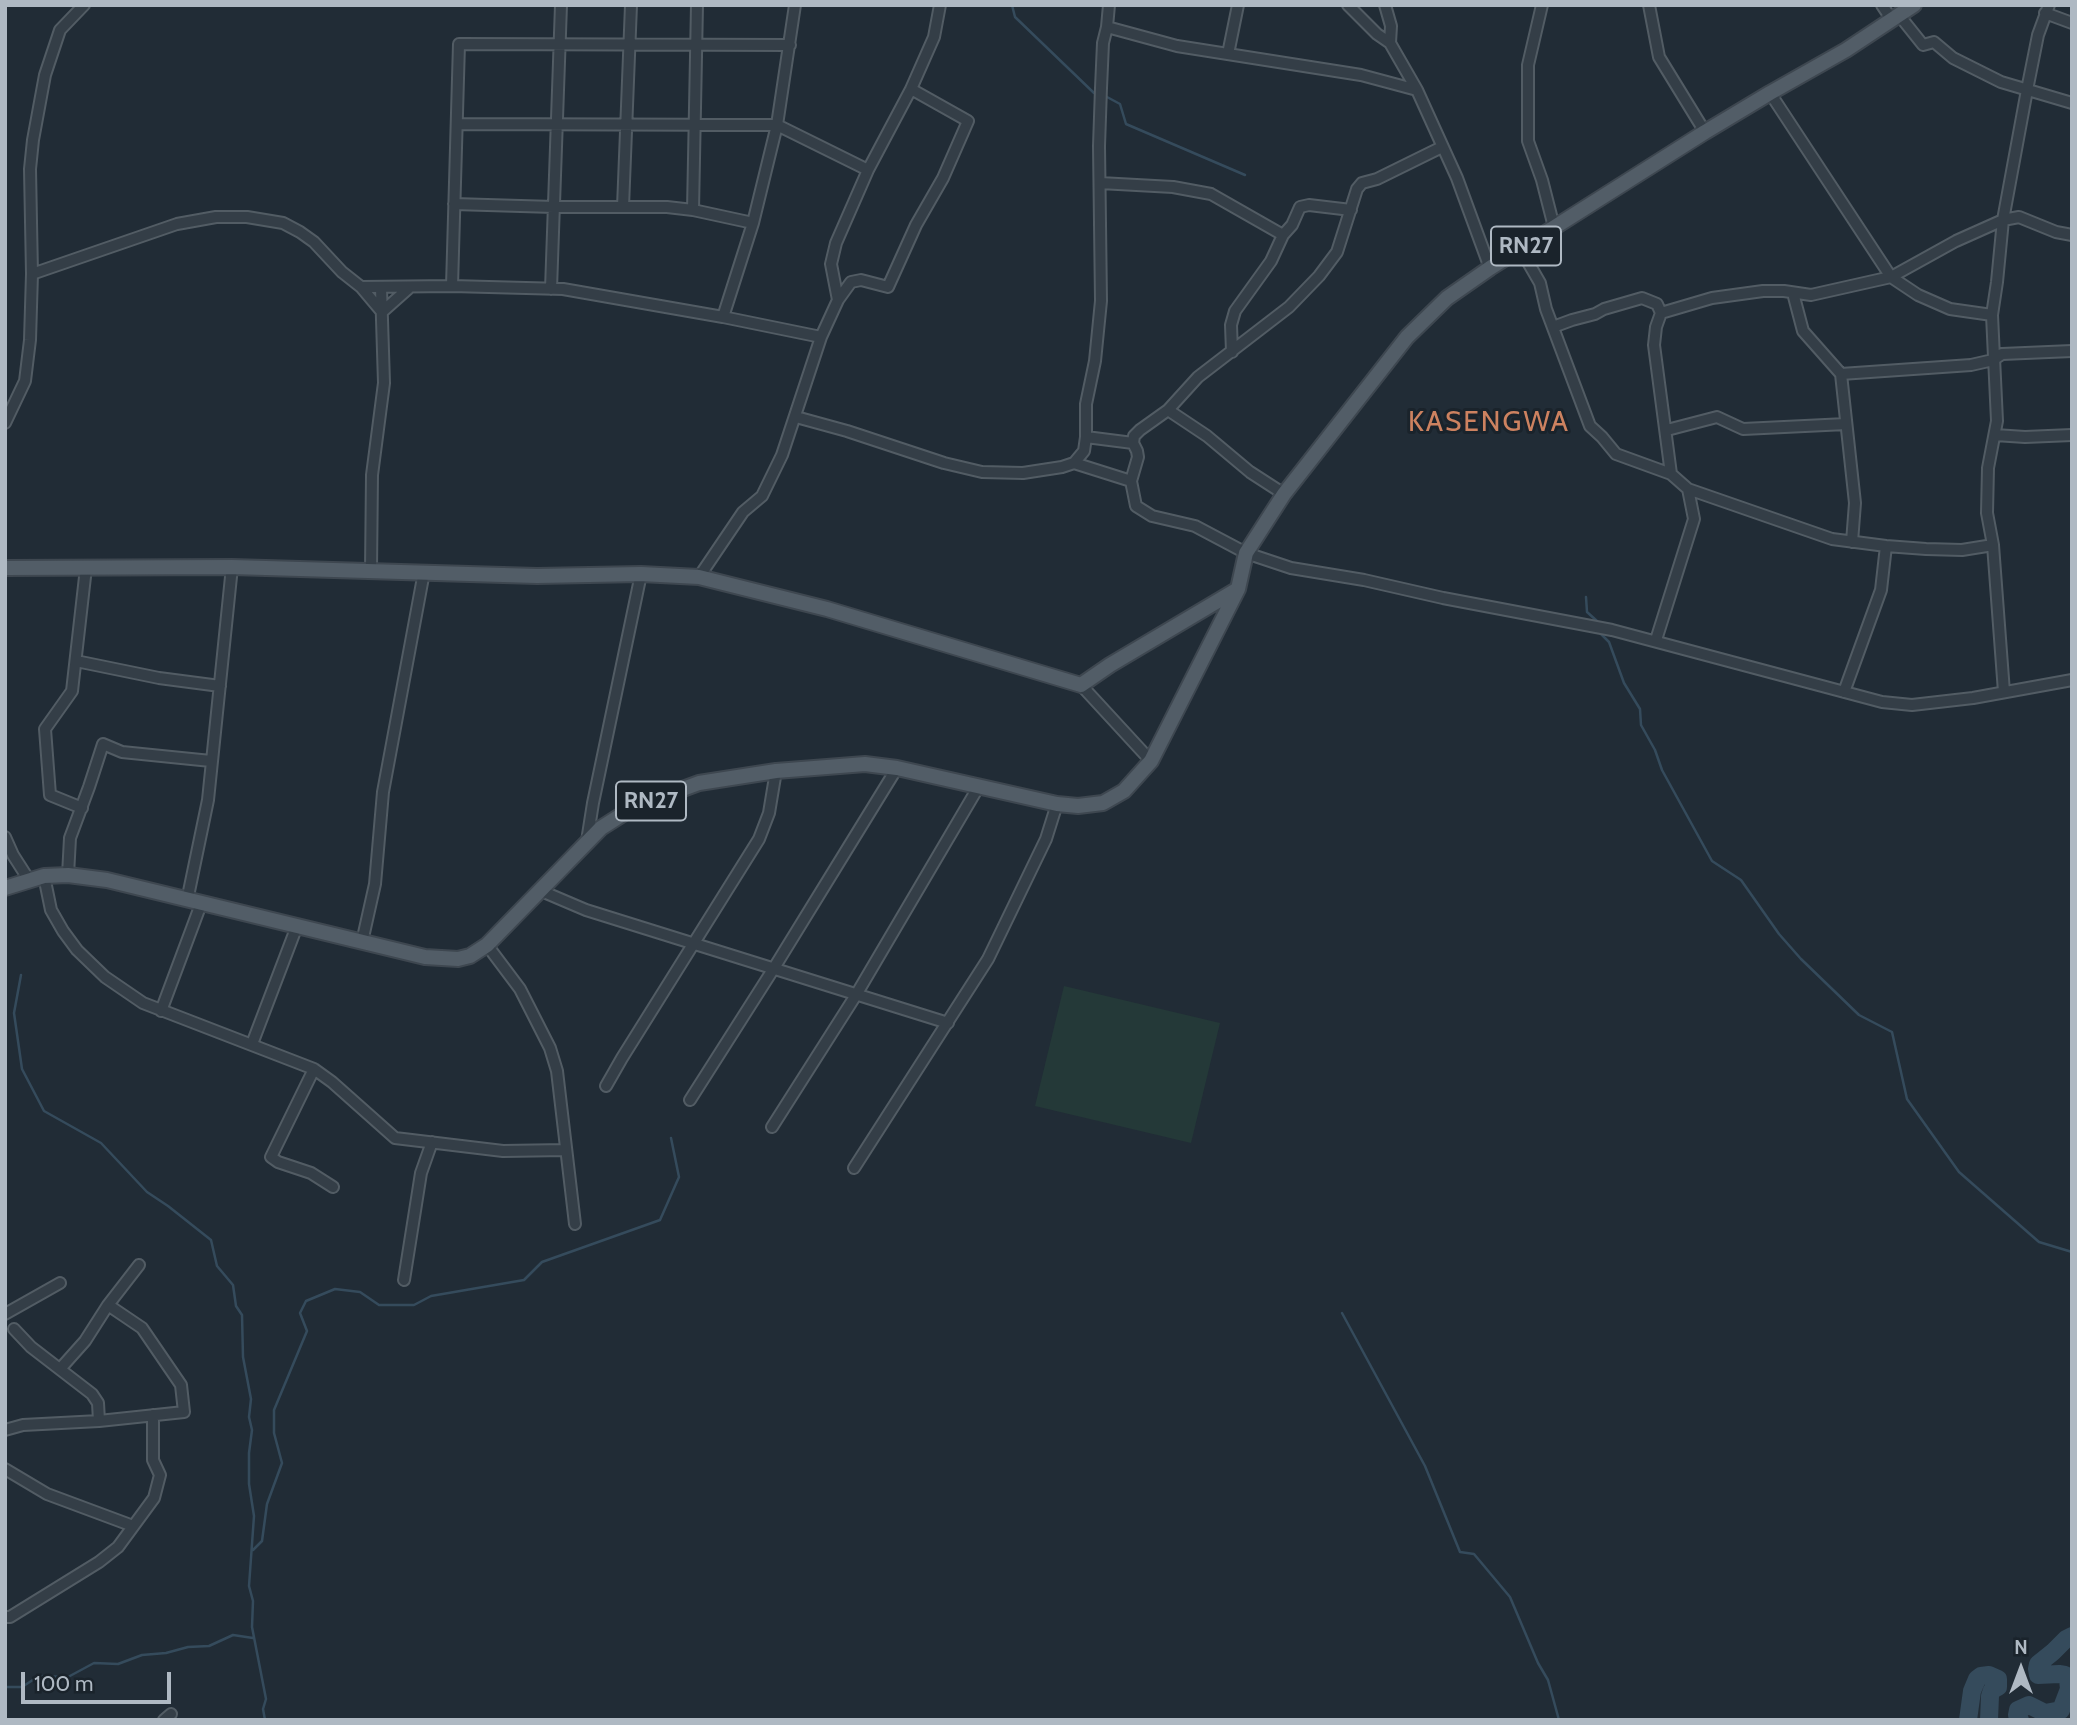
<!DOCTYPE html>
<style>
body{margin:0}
#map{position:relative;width:2077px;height:1725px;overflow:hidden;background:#212c36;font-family:Cabin,sans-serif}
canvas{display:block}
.frame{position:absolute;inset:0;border:7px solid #afb9c3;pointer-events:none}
.north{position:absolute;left:1986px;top:1634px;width:70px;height:70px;-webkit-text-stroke:5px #1a232b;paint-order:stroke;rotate:0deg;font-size:19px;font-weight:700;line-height:28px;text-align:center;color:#afb9c3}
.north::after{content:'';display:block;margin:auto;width:24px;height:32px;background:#afb9c3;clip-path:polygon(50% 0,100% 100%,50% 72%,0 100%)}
.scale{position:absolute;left:21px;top:1672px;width:150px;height:32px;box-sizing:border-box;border:4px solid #afb9c3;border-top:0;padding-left:9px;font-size:21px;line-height:24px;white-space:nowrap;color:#afb9c3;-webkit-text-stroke:5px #1a232b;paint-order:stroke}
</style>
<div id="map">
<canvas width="2077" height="1725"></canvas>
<div class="frame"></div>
<div class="north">N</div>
<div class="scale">100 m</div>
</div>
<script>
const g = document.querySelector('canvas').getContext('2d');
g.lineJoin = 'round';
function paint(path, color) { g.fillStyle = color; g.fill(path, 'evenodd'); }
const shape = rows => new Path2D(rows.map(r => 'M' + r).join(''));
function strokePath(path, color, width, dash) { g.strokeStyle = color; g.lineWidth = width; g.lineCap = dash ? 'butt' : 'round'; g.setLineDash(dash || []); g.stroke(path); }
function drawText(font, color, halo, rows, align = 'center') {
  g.font = font + ' Cabin,sans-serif'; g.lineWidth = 6; g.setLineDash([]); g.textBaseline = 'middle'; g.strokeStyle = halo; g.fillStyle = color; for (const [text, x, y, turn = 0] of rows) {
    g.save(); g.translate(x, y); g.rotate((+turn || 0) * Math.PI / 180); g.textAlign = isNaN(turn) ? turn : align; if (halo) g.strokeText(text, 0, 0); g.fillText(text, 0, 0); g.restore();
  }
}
paint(shape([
 [1064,986,1220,1023,1191,1143,1035,1106]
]), '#243938');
strokePath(shape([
 [1012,5,1015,17,1094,93],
 [1107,97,1120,104,1126,124,1245,175],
 [1586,597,1587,612,1597,621],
 [1600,633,1609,642,1624,683,1640,709,1641,725,1655,750,1662,770,1712,861,1741,880,1779,934,1801,959,1859,1015,1892,1032,1907,1099,1959,1172,2039,1242,2072,1252],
 [21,975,14,1013,22,1069,44,1111,101,1143,147,1192,168,1206,211,1240,217,1266,233,1285,236,1306,242,1315,243,1357,251,1399,249,1417,252,1430,249,1453,249,1484,254,1516,249,1586,253,1601,252,1627,266,1699,263,1709,265,1720],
 [1342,1313,1425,1466,1460,1552,1474,1554,1510,1597,1538,1663,1548,1680,1559,1720],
 [253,1550,262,1541,267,1504,282,1463,274,1433,274,1410,307,1331,300,1313,306,1301,335,1289,360,1292,379,1305,414,1305,431,1296,524,1280,542,1262,660,1220,679,1177,671,1138],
 [5,1687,22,1687,39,1676,68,1677,94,1663,118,1664,142,1655,166,1653,188,1647,209,1646,233,1635,253,1638]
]), '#354b5c', 2.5);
strokePath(shape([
 [1968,1720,1972,1691,1977,1679,1981,1676,1989,1675,1998,1679,1998,1687,1992,1690,1990,1696,1989,1720],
 [2020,1720,2017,1715,2018,1710,2029,1705,2045,1713,2061,1710,2069,1689,2068,1679,2065,1675,2059,1674,2038,1675,2037,1669,2038,1664,2053,1652,2066,1639,2072,1636]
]), '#354b5c', 18);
const minor = shape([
 [1348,5,1377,34,1390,43],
 [1385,5,1391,26,1390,43,1417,90,1457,178,1490,268],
 [1542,5,1528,65,1528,141,1542,180,1554,227],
 [1649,5,1659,57,1705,132],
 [1882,5,1892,20],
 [2045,13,2072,23],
 [1899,15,1923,45,1934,42,1953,58,2001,82,2072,103],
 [1107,27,1177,46,1361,75,1417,90],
 [1228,54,1238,5],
 [1770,93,1891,277,1918,295,1950,309,1992,315],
 [457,124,777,125,868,170],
 [1442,147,1377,179,1362,183,1357,189,1337,252,1319,276,1289,307,1198,377,1168,410,1140,430,1134,436,1133,443,1137,451,1138,457,1131,481,1136,506,1152,516,1195,526,1246,553,1291,568,1364,580,1443,598,1612,630,1882,702,1912,705,1973,698,2072,680],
 [1100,183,1173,187,1211,194,1283,235,1292,225,1300,207,1309,205,1351,210],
 [454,204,554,207,667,207,693,210,753,223],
 [623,207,631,5],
 [693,210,697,5],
 [1521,250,1540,283,1546,309,1590,426,1602,437,1616,454,1671,474,1688,489,1832,539,1886,546,1926,549,1962,550,1993,545],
 [32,274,177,224,216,217,247,217,283,223,300,232,314,242,342,272,361,287,452,286,563,289,723,317,821,337],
 [452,286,459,44,790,45],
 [361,287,382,312,409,288],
 [551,289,561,5],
 [1793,293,1803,331,1841,374,1855,503,1852,542],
 [838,300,851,282,861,280,888,287,916,225,943,178,968,121,911,89],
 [1661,313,1712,298,1763,291,1784,291,1811,295,1891,277,1956,241,2003,220,2019,217,2056,232,2072,235],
 [1661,313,1656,327,1654,345,1671,474],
 [723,317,753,223,777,125,795,5],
 [1553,327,1572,320,1595,314,1604,309,1642,298,1657,304,1661,313],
 [1232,352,1231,325,1235,311,1271,261,1283,235],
 [1841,374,1971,365,1993,360,2002,354,2072,351],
 [1168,410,1207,436,1250,472,1284,494],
 [796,417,847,431,944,463,982,472,1023,473,1062,467,1074,463,1084,451,1086,437,1086,404,1095,361,1101,301,1099,146,1101,88,1103,43,1107,27,1109,5],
 [5,423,25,381,30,340,32,274,30,169,33,140,45,75,60,30,84,5],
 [1667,430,1717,417,1743,429,1846,424],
 [1995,435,2025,437,2072,435],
 [1086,437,1133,443],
 [1074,463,1131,481],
 [371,570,372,475,384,383,381,288],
 [699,577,743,512,762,496,782,455,821,337,838,300,831,264,836,243,868,170,911,89,934,37,940,5],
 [1656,640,1694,519,1688,489],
 [76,661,159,678,220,686],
 [1081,685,1151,761],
 [1844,692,1881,590,1886,546],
 [2004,692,1993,545,1987,513,1988,468,1997,421,1992,315,1997,282,2003,220,2027,90,2038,35,2049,5],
 [82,808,50,795,45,729,72,691,86,568],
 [5,837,13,855,29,880],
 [587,841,593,803,641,574],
 [68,875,70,838,89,787,103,744,122,752,211,761],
 [44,876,51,910,63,931,77,950,105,977,143,1003,314,1069,332,1082,395,1138,503,1151,565,1150],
 [539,890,586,910,948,1023],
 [187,901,208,800,232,567],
 [362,942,375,884,383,792,424,572],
 [487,945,520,989,550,1048,557,1071,575,1224],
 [161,1011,201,904],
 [252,1044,297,926],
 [314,1069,271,1157,278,1162,311,1173,333,1187],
 [606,1086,622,1058,759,839,769,813,776,771],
 [690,1100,774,968,897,768],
 [772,1127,856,995,979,786],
 [854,1168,988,959,1046,839,1057,804],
 [404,1280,421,1173,432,1142],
 [5,1314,60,1283],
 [14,1329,31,1347,92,1394,98,1403,99,1421],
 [60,1369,85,1341,108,1305,139,1265],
 [5,1430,23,1425,99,1421,184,1412,181,1385,142,1328,108,1305],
 [5,1469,47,1494,133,1526],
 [5,1617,10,1617,99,1562,118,1547,154,1498,160,1475,153,1460,153,1415],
 [164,1720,171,1714]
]);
const major = shape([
 [5,568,232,567,537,576,641,574,699,577,827,609,1081,685,1110,665,1238,589],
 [5,888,44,876,68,875,107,880,425,957,458,959,470,956,487,945,601,828,634,807,699,783,776,771,865,764,897,768,1057,804,1078,806,1103,803,1124,791,1151,761,1238,589,1246,553,1284,494,1407,337,1447,298,1490,268,1705,132,1770,93,1846,50,1914,5]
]);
strokePath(minor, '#525c64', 14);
strokePath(major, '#3e4750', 18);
strokePath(minor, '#343e47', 10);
strokePath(major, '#525d67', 14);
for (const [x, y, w] of [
 [1526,246,70],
 [651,801,70]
]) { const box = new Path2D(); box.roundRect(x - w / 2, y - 19.5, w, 39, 5); g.fillStyle = '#1a232b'; g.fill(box); strokePath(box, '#afb9c3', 2); }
drawText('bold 23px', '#afb9c3', null, [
 ["RN27",1526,246],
 ["RN27",651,801]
]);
g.letterSpacing = '2px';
drawText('28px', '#cd8260', '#1a232b', [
 ["KASENGWA",1489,423]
]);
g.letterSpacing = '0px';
</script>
